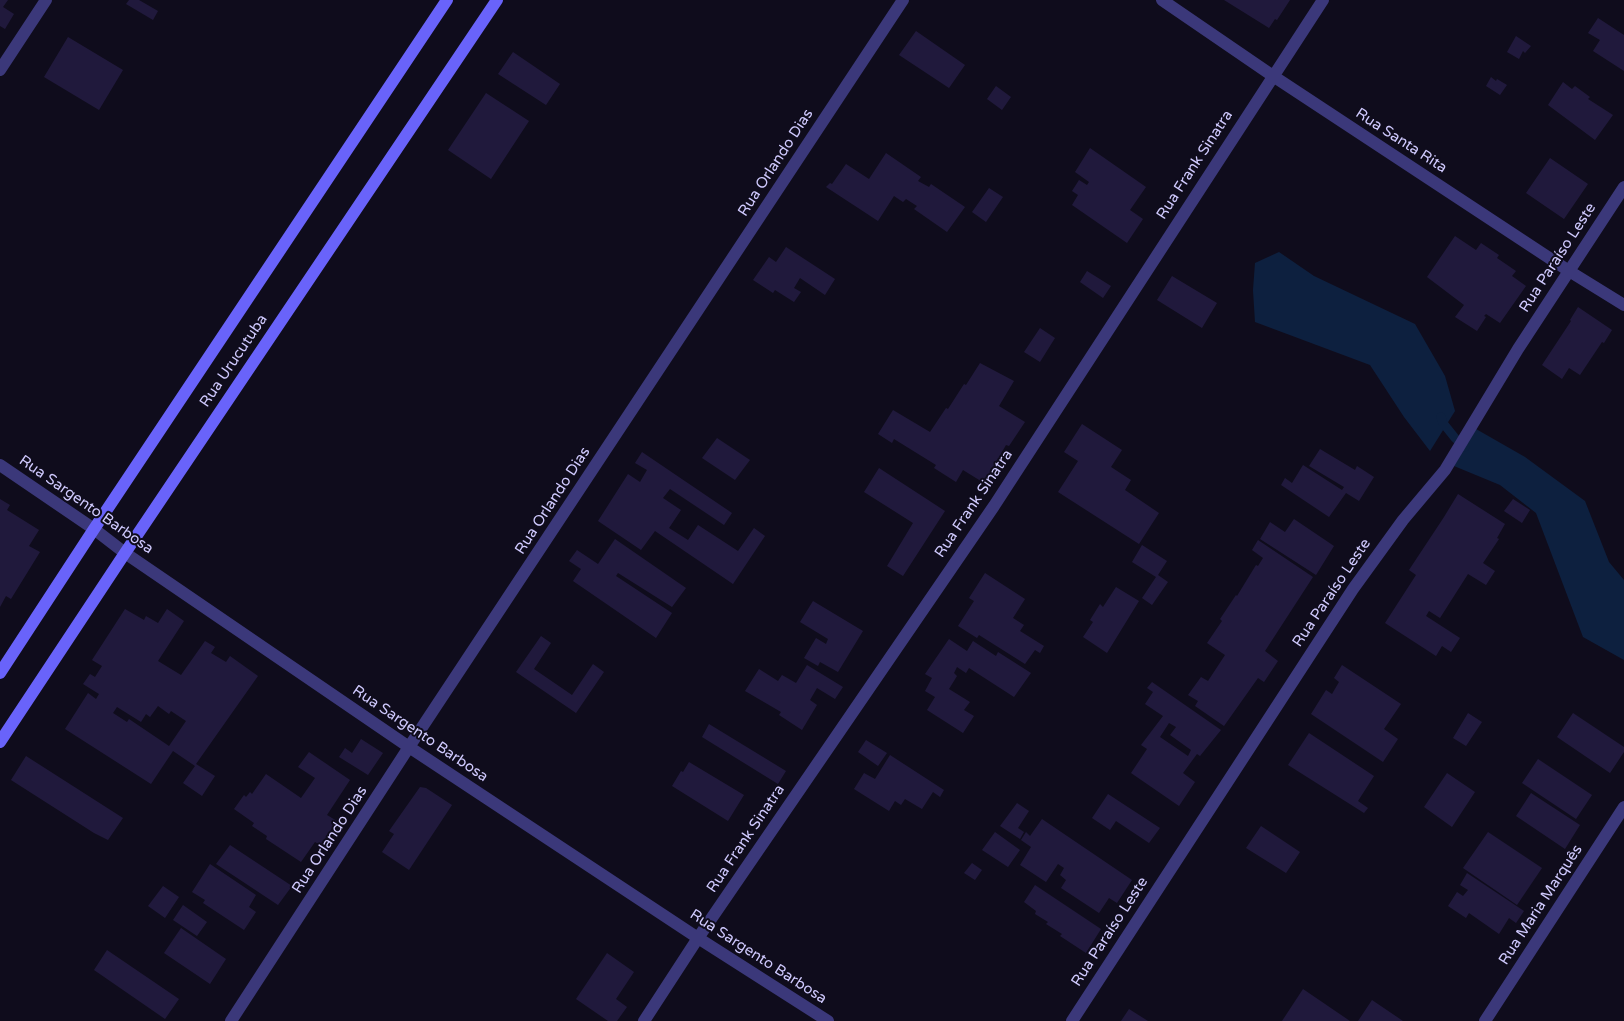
<!DOCTYPE html>
<meta charset="utf-8">
<style>
body{margin:0}
canvas{display:block;background:#0f0c1c}
</style>
<canvas width="1624" height="1021"></canvas>
<script>
const g = document.querySelector('canvas').getContext('2d');
g.lineJoin = 'round';
function paint(path, color) { g.fillStyle = color; g.fill(path, 'evenodd'); }
const shape = rows => new Path2D(rows.map(r => 'M' + r).join(''));
function strokePath(path, color, width, dash) { g.strokeStyle = color; g.lineWidth = width; g.lineCap = dash ? 'butt' : 'round'; g.setLineDash(dash || []); g.stroke(path); }
function drawText(font, color, halo, rows, align = 'center') {
  g.font = font + ' "Varela Round",sans-serif'; g.lineWidth = 4; g.setLineDash([]); g.textBaseline = 'middle'; g.strokeStyle = halo; g.fillStyle = color; for (const [text, x, y, turn = 0] of rows) {
    g.save(); g.translate(x, y); g.rotate((+turn || 0) * Math.PI / 180); g.textAlign = isNaN(turn) ? turn : align; if (halo) g.strokeText(text, 0, 0); g.fillText(text, 0, 0); g.restore();
  }
}
paint(shape([
 [1279,252,1314,276,1415,324,1445,376,1455,411,1430,451,1404,417,1370,365,1255,322,1253,290,1255,263],
 [1476,429,1525,457,1585,501,1609,562,1624,580,1624,660,1583,637,1536,513,1500,485,1454,466]
]), '#0d203f');
strokePath(shape([
 [1441,417,1443,423,1455,438,1465,447]
]), '#0d203f', 9);
paint(shape([
 [0,0,8,0,3,7,14,14,5,29,0,26],
 [129,0,139,0,158,11,153,20,126,4],
 [1224,0,1290,0,1277,20,1275,19,1269,28],
 [1598,18,1624,35,1624,71,1593,51,1600,40,1588,33],
 [916,31,965,65,949,88,899,55],
 [1516,36,1531,46,1525,53,1523,51,1519,59,1507,52],
 [68,37,123,70,99,110,44,77],
 [513,52,560,84,546,105,498,74],
 [1491,77,1496,81,1497,79,1507,85,1500,95,1486,86],
 [1563,82,1572,89,1575,86,1590,97,1588,99,1613,115,1595,140,1548,105],
 [996,86,1011,97,1002,110,987,99],
 [486,93,529,121,491,179,448,150],
 [1090,148,1146,187,1130,210,1143,219,1127,243,1072,205,1078,195,1072,191,1079,180,1087,185,1089,182,1075,172],
 [886,153,921,177,918,181,929,187,931,184,965,207,947,232,914,209,917,206,906,199,903,202,894,196,878,221,826,187,830,183,832,184,846,164,869,179],
 [1550,158,1588,184,1564,219,1526,193],
 [989,188,1003,197,986,222,972,212],
 [1455,236,1476,250,1481,243,1499,255,1497,258,1516,271,1512,276,1526,286,1500,323,1486,314,1484,316,1486,317,1477,331,1455,317,1464,305,1427,277],
 [786,247,835,279,825,295,800,278,794,288,801,292,794,302,775,290,773,293,753,280,769,257,776,262],
 [1087,271,1111,286,1103,298,1080,282],
 [1172,276,1217,303,1202,328,1157,300],
 [1578,307,1612,330,1604,343,1602,342,1580,375,1569,368,1562,379,1542,365,1571,321,1570,320],
 [1040,328,1055,338,1040,362,1024,352],
 [980,363,1014,381,999,406,1025,422,1009,446,1006,445,984,483,963,470,956,482,934,468,936,465,894,439,892,443,878,434,893,410,930,432,946,408,948,409,964,384,966,385],
 [1082,424,1122,450,1111,467,1131,480,1125,490,1159,513,1139,544,1058,492,1078,461,1064,452],
 [717,438,750,460,735,480,702,458],
 [1320,449,1355,470,1357,466,1374,477,1359,501,1346,493,1329,517,1281,485,1285,478,1292,483,1303,465,1342,490,1344,487,1309,466],
 [642,452,732,513,724,525,670,489,663,498,681,510,669,528,688,540,698,525,738,551,754,528,765,536,733,584,655,531,641,550,598,521,628,474,640,482,647,470,635,463],
 [879,468,945,511,903,576,887,566,913,523,864,492],
 [1458,494,1505,524,1497,538,1499,539,1483,563,1495,571,1486,585,1468,574,1440,618,1429,611,1426,616,1460,638,1451,652,1442,646,1436,656,1385,623,1416,575,1409,570,1444,517],
 [0,499,10,505,7,510,39,530,29,546,40,552,11,599,6,596,0,607],
 [1513,499,1530,510,1522,523,1504,511],
 [1294,519,1334,546,1316,575,1260,539,1270,522,1285,532],
 [615,539,686,588,672,607,618,573,616,576,672,613,656,638,573,581,581,569,569,561,577,550,598,564],
 [1258,540,1313,577,1265,651,1278,661,1264,682,1258,678,1224,726,1195,706,1198,701,1188,695,1201,677,1208,681,1225,655,1207,643,1222,621,1220,619,1236,595,1237,596,1256,565,1258,566,1263,558,1252,550],
 [1142,545,1167,561,1158,575,1168,582,1152,605,1142,598,1156,577,1132,562],
 [985,573,1025,599,1013,618,1024,625,1020,631,1044,646,1040,653,1035,650,1025,664,979,635,977,638,958,626,974,601,969,598],
 [1116,587,1139,601,1107,653,1083,637,1093,622,1090,620,1100,604,1103,607],
 [813,601,863,631,838,672,820,662,818,666,804,658,816,638,826,644,828,639,800,622],
 [125,609,144,620,146,616,158,623,167,609,184,621,158,661,181,675,205,641,215,647,211,653,226,662,230,656,258,676,196,764,215,776,202,796,183,783,195,766,173,751,151,784,65,729,88,693,96,699,99,694,83,684,90,674,95,677,102,666,92,660],
 [158,706,169,714,171,711,186,721,169,746,129,719,127,722,113,713,117,707,141,722,146,714,150,717],
 [541,636,551,643,534,669,572,695,593,664,604,672,576,713,516,672],
 [949,639,967,651,973,641,996,656,998,652,1031,673,1014,697,969,668,966,673,957,667,954,673,957,676,949,689,970,702,964,710,974,716,963,733,927,710,935,697,925,691,932,678,925,674],
 [807,665,843,687,835,699,817,688,810,700,817,705,802,730,779,715,781,712,745,691,759,669,778,681,782,675,796,683],
 [1342,665,1401,704,1384,729,1398,739,1383,762,1311,714,1326,690,1332,694,1339,682,1334,678],
 [1152,682,1221,730,1200,756,1197,754,1183,773,1195,782,1179,806,1131,773,1147,749,1141,745,1163,716,1145,704,1153,692,1147,688],
 [1169,723,1176,727,1170,735,1191,750,1188,756,1160,737],
 [1468,713,1482,722,1466,746,1453,738],
 [1573,713,1624,747,1624,752,1610,773,1557,737],
 [709,724,786,771,778,784,702,737],
 [1309,733,1374,776,1358,801,1368,808,1364,813,1288,765],
 [361,739,383,753,368,775,339,757,345,748,352,753],
 [866,740,887,753,878,766,858,752],
 [309,752,350,780,327,815,337,821,321,845,315,842,301,862,266,839,267,836,252,826,254,823,234,809,244,795,246,797,250,792,252,794,266,774,301,798,315,778,298,767],
 [890,755,944,790,940,797,933,792,922,809,905,799,901,805,895,801,889,811,854,789,864,773,875,779],
 [26,756,123,818,108,840,94,833,11,780],
 [1538,759,1592,795,1576,819,1522,783],
 [689,762,744,795,728,821,672,786,681,771,683,772],
 [1447,773,1475,792,1452,827,1424,807],
 [420,787,426,788,452,805,409,870,382,852,394,834,389,831],
 [1531,793,1580,825,1565,849,1516,816],
 [1108,794,1160,828,1149,843,1116,821,1110,830,1092,818],
 [1017,803,1029,811,1018,828,1024,832,1020,839,1000,826],
 [1042,819,1132,880,1117,903,1109,898,1099,913,1061,888,1066,880,1060,875,1064,868,1058,864,1046,882,1020,865,1031,847,1021,840,1026,832,1030,836],
 [1261,826,1300,852,1286,873,1246,848],
 [995,832,1020,850,1008,867,982,850],
 [1488,832,1542,868,1517,905,1463,868],
 [230,845,292,886,278,905,216,864],
 [972,863,982,870,975,880,964,873],
 [210,864,256,895,249,907,256,912,244,930,203,903,205,900,192,892],
 [1467,873,1524,911,1516,923,1509,918,1499,934,1469,913,1466,918,1448,906,1457,892,1463,896,1468,890,1460,885],
 [1035,885,1101,929,1086,953,1060,936,1062,934,1046,924,1048,922,1035,914,1036,911,1024,902],
 [163,886,179,897,165,918,148,906],
 [183,905,207,922,197,936,173,920],
 [181,928,226,959,210,984,164,953],
 [107,950,179,999,165,1019,94,970],
 [607,953,634,972,616,999,627,1007,617,1021,608,1021,576,999],
 [1303,989,1350,1021,1282,1021],
 [1372,1000,1403,1021,1358,1021],
 [1129,1009,1148,1021,1121,1021]
]), '#20193c');
strokePath(shape([
 [1162,0,1273,76,1569,271,1624,305],
 [0,70,46,0],
 [0,465,94,529,125,553,409,747,698,938,828,1021],
 [231,1021,409,747,903,0],
 [644,1021,698,938,994,506,1323,0],
 [1072,1021,1353,589,1403,520,1445,470,1518,349,1624,187],
 [1485,1021,1624,807]
]), '#3b387a', 12);
strokePath(shape([
 [0,673,94,529,447,0],
 [0,742,125,553,497,0]
]), '#6963fa', 12);
drawText('15px', '#cfc9fd', '#0f0c1c', [
 ["Rua Santa Rita",1401,141,33],
 ["Rua Orlando Dias",776,163,-57],
 ["Rua Frank Sinatra",1195,165,-57],
 ["Rua Paraíso Leste",1558,258,-57],
 ["Rua Urucutuba",234,361,-56],
 ["Rua Orlando Dias",553,501,-57],
 ["Rua Frank Sinatra",974,504,-56],
 ["Rua Sargento Barbosa",86,505,35],
 ["Rua Paraíso Leste",1332,593,-56],
 ["Rua Sargento Barbosa",420,734,34],
 ["Rua Frank Sinatra",746,839,-56],
 ["Rua Orlando Dias",330,840,-57],
 ["Rua Maria Marquês",1541,905,-57],
 ["Rua Paraíso Leste",1110,932,-57],
 ["Rua Sargento Barbosa",758,957,33]
]);
</script>
